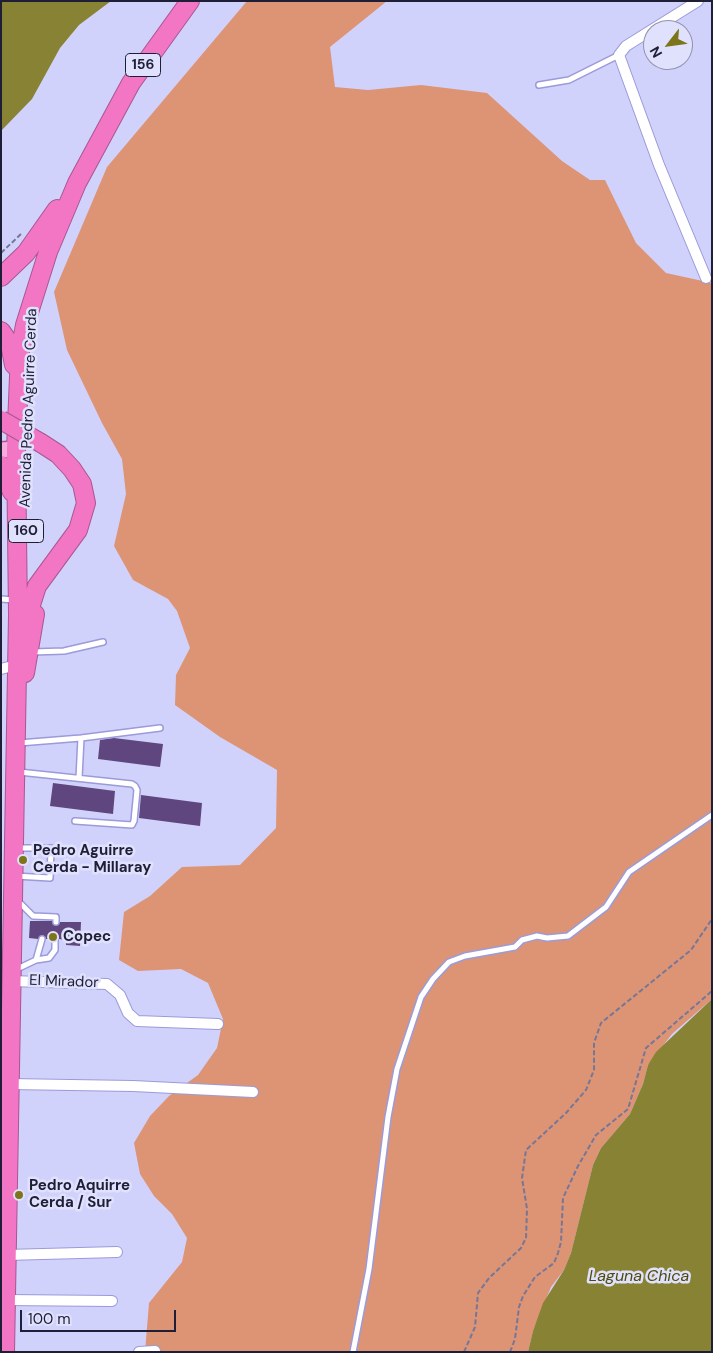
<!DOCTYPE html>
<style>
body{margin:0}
#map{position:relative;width:713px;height:1353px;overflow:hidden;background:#d1d2fb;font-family:"DM Sans",sans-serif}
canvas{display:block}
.frame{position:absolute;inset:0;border:2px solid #1f1e37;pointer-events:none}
.north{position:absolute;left:643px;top:20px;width:50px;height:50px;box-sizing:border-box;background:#e0e1fc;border:1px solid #9393ad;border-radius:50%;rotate:240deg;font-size:14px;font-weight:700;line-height:20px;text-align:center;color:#1f1e37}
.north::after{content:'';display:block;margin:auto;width:18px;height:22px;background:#7d7519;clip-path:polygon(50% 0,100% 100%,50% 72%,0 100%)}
.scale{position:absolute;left:20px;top:1310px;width:156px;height:22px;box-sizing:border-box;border:2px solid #1f1e37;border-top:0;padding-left:6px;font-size:15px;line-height:18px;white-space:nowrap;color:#1f1e37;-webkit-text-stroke:4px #e0e1fc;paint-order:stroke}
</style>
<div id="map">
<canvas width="713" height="1353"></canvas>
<div class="frame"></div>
<div class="north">N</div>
<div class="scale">100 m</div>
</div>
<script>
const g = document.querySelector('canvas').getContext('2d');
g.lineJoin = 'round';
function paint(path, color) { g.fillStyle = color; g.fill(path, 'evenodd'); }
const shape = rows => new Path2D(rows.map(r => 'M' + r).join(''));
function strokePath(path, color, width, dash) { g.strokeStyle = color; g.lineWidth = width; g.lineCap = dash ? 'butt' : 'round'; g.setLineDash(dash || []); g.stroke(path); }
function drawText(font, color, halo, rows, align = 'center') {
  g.font = font + ' "DM Sans",sans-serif'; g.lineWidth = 5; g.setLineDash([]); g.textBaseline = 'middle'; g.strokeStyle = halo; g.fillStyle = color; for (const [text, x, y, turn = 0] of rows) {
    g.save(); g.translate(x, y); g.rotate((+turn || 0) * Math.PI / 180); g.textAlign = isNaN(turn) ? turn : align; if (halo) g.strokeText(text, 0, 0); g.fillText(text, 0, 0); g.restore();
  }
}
paint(shape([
 [247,1,387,1,330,47,335,87,368,90,421,85,487,93,562,161,590,180,605,180,636,243,666,273,712,283,712,999,672,1034,648,1065,643,1084,630,1114,601,1148,593,1165,571,1253,564,1270,551,1287,533,1331,528,1352,145,1352,149,1303,182,1262,187,1238,172,1214,154,1196,140,1174,134,1143,150,1116,169,1096,198,1075,217,1048,223,1019,208,983,181,969,138,971,119,960,124,912,150,896,182,867,240,865,276,828,277,770,220,737,175,705,176,675,190,648,177,611,168,599,133,580,114,546,126,494,122,459,102,423,67,350,54,292,107,167]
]), '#dd9474');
paint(shape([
 [1,1,111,1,79,25,60,48,32,99,1,131],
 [712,999,712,1352,528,1352,533,1331,543,1303,564,1270,571,1253,593,1165,601,1148,630,1114,643,1084,648,1065,656,1052]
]), '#888234');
paint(shape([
 [114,738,163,744,160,767,98,759,100,740],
 [53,783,115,791,113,814,50,806],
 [141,795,202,803,200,826,139,818],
 [30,921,52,921,56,926,60,922,81,922,80,946,66,945,66,940,59,939,55,935,51,939,46,939,43,935,38,939,29,938]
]), '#60467e');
const lane = shape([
 [539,85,569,80,619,55],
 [1,599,14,600],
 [32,652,64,651,103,642],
 [19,743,81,738,160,728],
 [19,772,132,784,135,786,137,790,134,821,132,825,75,821],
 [79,778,81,738],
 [15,876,50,878,51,848,16,848],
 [18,901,33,916,56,917,56,922],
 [36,960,42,939],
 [15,970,36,960,49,958,55,950,55,939],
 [353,1352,369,1269,388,1117,397,1069,421,997,433,979,449,962,465,956,515,947,522,940,537,936,547,938,568,936,606,907,629,872,712,815]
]);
const street = shape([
 [698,1,626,46,619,55,659,165,706,278],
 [1,669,17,665],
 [10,981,107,984,120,995,128,1013,137,1021,218,1024],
 [9,1084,133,1086,253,1092],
 [6,1255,117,1252],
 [6,1300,112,1301],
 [139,1352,155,1351]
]);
const primary = shape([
 [1,450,16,449]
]);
const highway = shape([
 [1,277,26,253,57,209],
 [1,331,10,344,14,365],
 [1,465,12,492],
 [24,627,37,586,78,530,86,503,82,484,72,469,58,454,41,443],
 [25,673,35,614],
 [5,1352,18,615,16,449,20,352,25,325,48,252,77,183,131,83,190,1]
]);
strokePath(lane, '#9b9ada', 8);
strokePath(street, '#9b9ada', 12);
strokePath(primary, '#a85792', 18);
strokePath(highway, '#a85792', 20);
strokePath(shape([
 [1,253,21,234],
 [464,1352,475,1327,478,1293,489,1278,521,1248,526,1238,527,1209,522,1178,526,1150,566,1113,586,1090,594,1070,594,1043,601,1023,691,950,712,919],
 [510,1352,515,1339,519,1307,523,1296,535,1277,554,1263,558,1253,561,1242,563,1198,578,1166,596,1135,628,1109,646,1048,712,991]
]), '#767697', 2, [5, 2.5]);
strokePath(lane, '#fff', 5);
strokePath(street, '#fff', 10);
strokePath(primary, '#f7addb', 15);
strokePath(highway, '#f276c3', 18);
const highwayBridge = shape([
 [1,420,41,443]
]);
strokePath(highwayBridge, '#a85792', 20, []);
strokePath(highwayBridge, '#f276c3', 18);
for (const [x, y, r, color] of [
 [23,860,5,"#7d7519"],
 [53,937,5,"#7d7519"],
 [19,1195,5,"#7d7519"]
]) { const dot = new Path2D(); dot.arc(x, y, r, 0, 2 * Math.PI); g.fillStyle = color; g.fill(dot); strokePath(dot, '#e0e1fc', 2); }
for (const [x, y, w] of [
 [143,65,35],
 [26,531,35]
]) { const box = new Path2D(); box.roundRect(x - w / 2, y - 11.5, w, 23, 4); g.fillStyle = '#e0e1fc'; g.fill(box); strokePath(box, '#1f1e37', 1); }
drawText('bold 14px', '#1f1e37', null, [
 ["156",143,65],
 ["160",26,531]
]);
drawText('15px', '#1f1e37', '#e0e1fc', [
 ["Avenida Pedro Aguirre Cerda",29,408,-88],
 ["El Mirador",64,982,2]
]);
drawText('bold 15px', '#1f1e37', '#e0e1fc', [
 ["Pedro Aguirre",33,851],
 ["Cerda - Millaray",33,868],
 ["Copec",63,937],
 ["Pedro Aquirre",29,1186],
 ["Cerda / Sur",29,1203]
], 'left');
drawText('italic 16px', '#4e490c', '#e0e1fc', [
 ["Laguna Chica",639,1277]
]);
</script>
